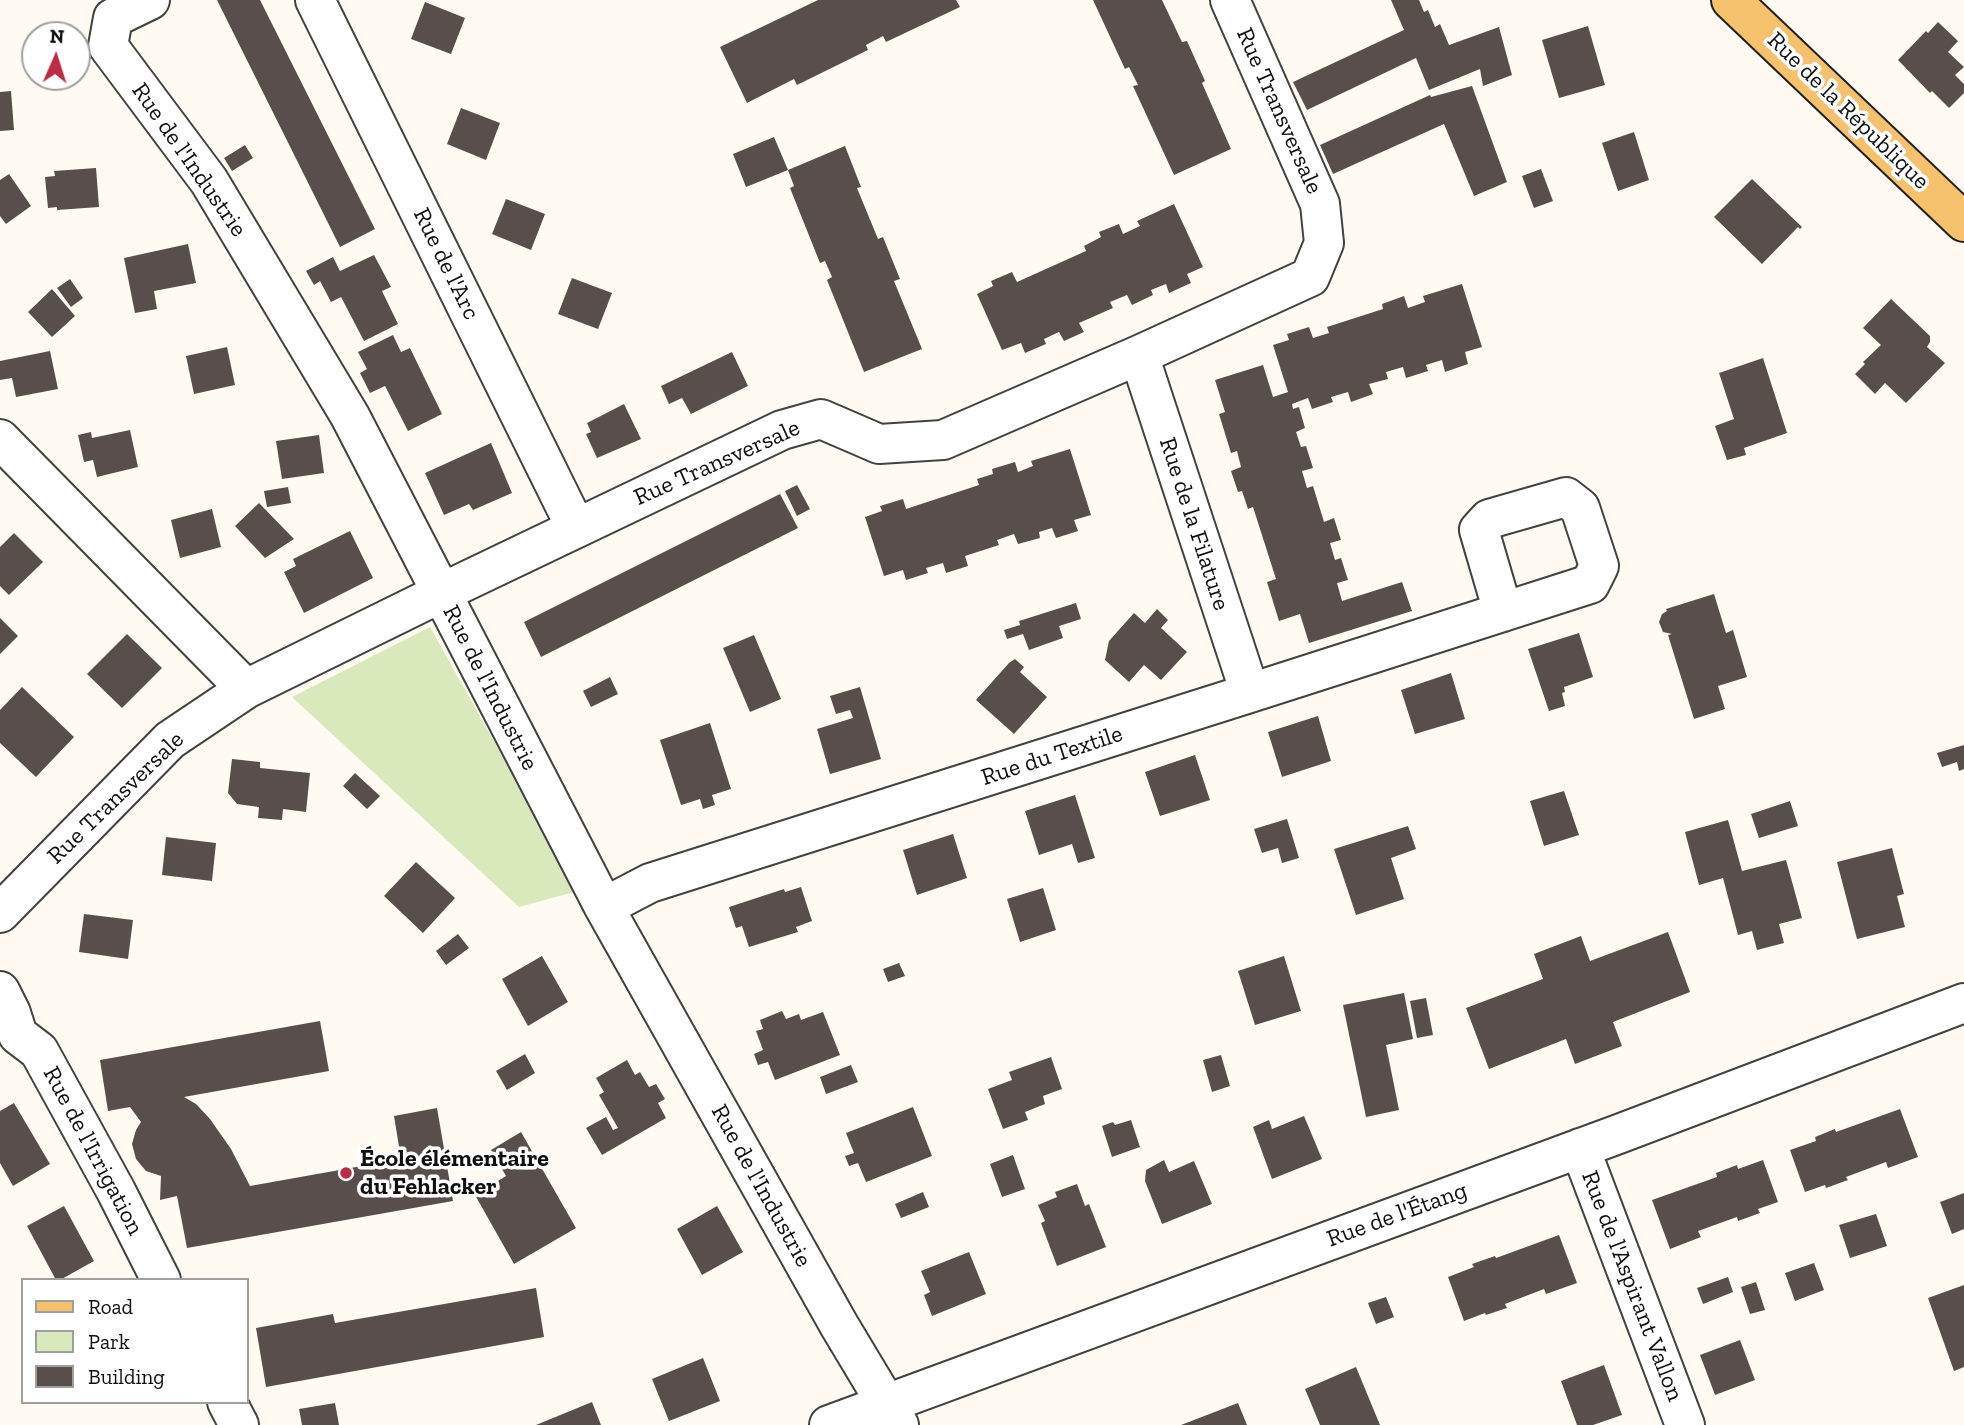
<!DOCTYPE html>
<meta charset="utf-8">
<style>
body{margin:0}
#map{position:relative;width:1964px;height:1425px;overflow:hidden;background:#fffbf2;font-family:"Zilla Slab",serif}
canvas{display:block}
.legend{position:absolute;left:21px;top:1278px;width:228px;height:126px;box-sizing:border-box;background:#fff;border:2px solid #9f9f9f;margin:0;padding:9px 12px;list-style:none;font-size:21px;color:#0f0f0f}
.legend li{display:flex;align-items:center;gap:14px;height:35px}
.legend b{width:35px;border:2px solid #9f9f9f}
.north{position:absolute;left:21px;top:21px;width:70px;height:70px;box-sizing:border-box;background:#fff;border:2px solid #9f9f9f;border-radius:50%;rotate:3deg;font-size:19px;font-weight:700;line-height:28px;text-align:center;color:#0f0f0f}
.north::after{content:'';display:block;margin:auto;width:24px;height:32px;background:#bd2a44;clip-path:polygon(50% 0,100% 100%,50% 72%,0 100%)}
</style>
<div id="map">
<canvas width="1964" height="1425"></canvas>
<ul class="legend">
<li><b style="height:9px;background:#f5c16c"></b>Road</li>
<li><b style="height:19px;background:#d9e9bc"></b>Park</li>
<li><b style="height:19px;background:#584f4c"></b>Building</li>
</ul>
<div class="north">N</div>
</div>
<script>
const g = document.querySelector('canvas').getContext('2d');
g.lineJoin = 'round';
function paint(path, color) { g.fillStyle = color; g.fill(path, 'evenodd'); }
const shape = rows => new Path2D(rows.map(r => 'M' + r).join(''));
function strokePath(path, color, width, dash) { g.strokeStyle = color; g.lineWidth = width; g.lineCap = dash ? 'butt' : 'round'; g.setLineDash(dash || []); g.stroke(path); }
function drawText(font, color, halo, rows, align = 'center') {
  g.font = font + ' "Zilla Slab",serif'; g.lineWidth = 7; g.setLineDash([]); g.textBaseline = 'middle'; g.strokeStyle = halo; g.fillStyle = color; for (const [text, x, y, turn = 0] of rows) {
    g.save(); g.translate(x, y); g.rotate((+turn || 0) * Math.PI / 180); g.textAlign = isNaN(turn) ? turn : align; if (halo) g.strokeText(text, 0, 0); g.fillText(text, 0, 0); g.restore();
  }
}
paint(shape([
 [430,627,578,891,519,907,292,697]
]), '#d9e9bc');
paint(shape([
 [217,0,260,0,375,229,340,247],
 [818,0,956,0,960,7,886,42,883,36,866,45,868,50,797,85,794,79,747,103,720,47],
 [1093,0,1162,0,1182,42,1187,41,1205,81,1202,83,1231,149,1174,175,1133,86,1138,85,1129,67,1125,69],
 [1391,0,1419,0,1424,12,1428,10,1435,27,1440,24,1449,45,1499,27,1512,75,1483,86,1480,69,1429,90,1416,58,1307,110,1293,82,1404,30],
 [425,2,465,18,451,54,411,39],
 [1938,22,1958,41,1948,52,1964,67,1955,75,1964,84,1964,93,1949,108,1932,91,1930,93,1898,60,1926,31,1928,33],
 [1588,26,1605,85,1559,98,1542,40],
 [1472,86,1507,182,1474,196,1444,124,1333,174,1320,145,1430,95,1431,97],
 [11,91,14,130,0,131,0,92],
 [461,108,500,123,486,160,447,144],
 [1634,132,1649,180,1618,191,1602,143],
 [774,137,788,170,746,187,733,154],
 [245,145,253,158,232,171,224,158],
 [845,146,861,187,857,188,878,239,883,237,900,279,894,281,922,349,864,372,827,280,832,277,825,261,820,263,790,188,794,186,788,170],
 [96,168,99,207,57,210,57,207,48,208,45,177,55,176,54,171],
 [1541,169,1553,201,1534,208,1522,176],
 [9,174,31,206,6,224,0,216,0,180],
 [1752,179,1802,227,1800,229,1798,227,1762,264,1714,217],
 [506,199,545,214,531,250,492,234],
 [1174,204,1203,267,1187,274,1191,283,1169,293,1166,284,1151,290,1153,295,1132,305,1127,295,1110,302,1113,308,1079,323,1084,332,1064,341,1059,332,1044,339,1046,344,1025,353,1021,343,1002,350,977,294,993,286,991,281,1012,272,1017,282,1086,251,1084,246,1101,237,1099,232,1119,224,1123,234,1140,226,1137,221],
 [188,244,196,283,154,291,157,309,135,313,124,258],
 [374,255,391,287,382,291,398,324,364,341,341,297,331,302,320,281,314,285,306,271,333,257,340,271],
 [572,278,612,293,598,329,558,314],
 [70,279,83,298,71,307,57,288],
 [1462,284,1482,347,1465,352,1468,364,1445,372,1442,360,1426,365,1428,371,1406,378,1403,367,1386,372,1388,379,1369,384,1373,394,1351,402,1348,392,1331,397,1333,402,1312,409,1308,398,1292,404,1293,409,1299,407,1305,428,1296,432,1301,447,1306,446,1313,468,1302,471,1307,488,1313,486,1324,522,1334,518,1341,540,1330,543,1335,560,1341,558,1348,580,1337,583,1342,601,1402,582,1412,611,1309,643,1300,614,1279,621,1267,582,1276,579,1253,507,1248,509,1242,491,1238,492,1231,471,1241,467,1237,451,1231,453,1219,414,1225,412,1215,380,1263,365,1273,397,1288,392,1273,345,1289,340,1287,334,1309,327,1313,338,1329,333,1327,327,1383,309,1382,304,1404,296,1408,308,1425,302,1423,296],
 [52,289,75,316,52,337,28,312],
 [1891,299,1930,336,1930,342,1927,347,1945,363,1906,403,1885,383,1875,394,1855,374,1865,364,1863,362,1881,345,1863,328],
 [393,335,401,352,410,348,442,414,408,431,385,386,370,393,360,373,367,369,358,352],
 [227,347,235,385,194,394,186,356],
 [50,351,58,389,16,397,12,378,0,380,0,361],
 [732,352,748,386,691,414,682,398,669,404,661,386],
 [1763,358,1787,433,1744,448,1746,455,1727,460,1715,426,1734,419,1719,373],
 [624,404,641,439,597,458,586,434,591,432,587,423],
 [130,430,138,467,97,477,93,460,84,462,78,435,91,432,92,438],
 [319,435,324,473,282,479,276,441],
 [491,443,512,493,473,510,469,504,444,515,425,473],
 [1070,449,1091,515,1074,520,1078,531,1056,538,1052,528,1039,532,1040,538,1018,544,1014,534,997,540,999,545,965,556,968,566,946,573,943,563,926,568,928,573,906,580,903,570,884,576,865,517,882,511,880,506,903,499,906,509,979,485,977,479,993,474,992,469,1015,462,1018,472,1033,466,1031,461],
 [797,485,810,509,797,516,785,491],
 [288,487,291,503,267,507,264,491],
 [780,494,798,528,541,657,524,622],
 [259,503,294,539,265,558,235,526],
 [212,509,221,547,180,558,171,520],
 [350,531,373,578,304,613,284,572,296,566,293,559],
 [14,533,43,562,9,595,0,586,0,547],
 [1714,594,1726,633,1733,630,1747,677,1718,686,1725,709,1694,719,1668,635,1672,634,1663,632,1659,622,1662,614,1667,611,1666,609],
 [1076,603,1081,619,1059,626,1063,638,1029,650,1023,634,1007,639,1004,630,1020,625,1019,621],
 [1157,609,1168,620,1161,628,1187,652,1161,680,1144,665,1129,682,1105,660,1109,641,1134,613,1145,623],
 [0,618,18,636,0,654],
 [1579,633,1593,677,1564,687,1565,692,1562,693,1565,706,1549,711,1528,649],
 [127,634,162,668,122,708,87,674],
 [754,635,781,699,750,712,723,648],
 [1015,659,1024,667,1020,672,1047,697,1014,734,976,700,1009,663],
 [1451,673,1465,719,1415,734,1401,690],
 [610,677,618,694,591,707,583,691],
 [22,687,74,737,36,777,0,743,0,710],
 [860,687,881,759,830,774,817,729,853,718,850,710,836,714,830,696],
 [1318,716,1331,761,1282,777,1268,732],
 [710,723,731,789,712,795,715,805,703,809,700,799,681,805,660,740],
 [1964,745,1964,769,1959,771,1957,762,1942,767,1937,753],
 [1195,755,1210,800,1160,816,1145,772],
 [232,759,260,762,260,768,310,773,306,812,283,809,282,820,258,818,259,807,237,804,228,793],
 [355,773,380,796,367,809,343,786],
 [1564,791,1579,835,1544,846,1530,801],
 [1075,795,1095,858,1078,863,1072,844,1039,855,1025,811],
 [1790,801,1798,826,1759,838,1751,814],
 [1287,819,1299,858,1282,863,1278,848,1262,853,1254,829],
 [1728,820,1742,871,1786,860,1802,918,1779,924,1784,943,1757,950,1752,931,1738,935,1723,878,1699,885,1685,832],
 [1408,826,1416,849,1391,858,1404,899,1356,915,1334,849],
 [953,834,967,878,917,895,903,850],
 [166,837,216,843,212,881,162,875],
 [1892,848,1904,894,1897,896,1905,927,1857,939,1837,862],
 [416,862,455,898,423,933,384,896],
 [801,887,812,921,796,927,798,932,749,947,742,926,736,928,729,907,784,889,785,892],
 [1043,888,1056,930,1020,942,1007,899],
 [84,914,133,920,128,959,79,952],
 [1668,932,1690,992,1613,1022,1622,1046,1575,1064,1566,1039,1489,1069,1466,1008,1543,979,1534,954,1581,936,1590,961],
 [458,934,469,948,446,965,436,951],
 [542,956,568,1002,528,1026,502,979],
 [1284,956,1301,1011,1255,1025,1238,971],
 [899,963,905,976,888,982,883,969],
 [1404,993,1413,1039,1386,1045,1399,1110,1366,1117,1343,1005],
 [1426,998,1433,1035,1417,1038,1410,1001],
 [782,1011,786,1019,799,1014,801,1020,823,1012,840,1055,775,1080,768,1062,758,1065,754,1054,763,1050,756,1031,763,1029,760,1020],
 [320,1021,329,1071,184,1097,196,1104,210,1119,231,1149,250,1186,401,1159,394,1116,437,1108,453,1201,187,1248,177,1196,160,1200,161,1176,146,1171,136,1159,132,1144,136,1130,141,1122,130,1107,108,1111,100,1060],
 [525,1054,535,1073,507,1090,496,1071],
 [1221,1055,1230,1086,1212,1092,1203,1060],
 [1051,1057,1062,1089,1043,1096,1045,1104,1025,1112,1028,1120,1003,1129,988,1089,1012,1080,1009,1072],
 [627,1060,635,1075,640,1072,649,1087,656,1084,665,1099,658,1103,666,1118,602,1155,586,1128,606,1117,613,1130,618,1128,599,1095,604,1092,596,1078],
 [851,1065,858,1082,826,1094,820,1077],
 [14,1103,50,1164,13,1186,0,1163,0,1111],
 [913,1107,932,1156,866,1182,858,1163,849,1166,845,1156,854,1153,846,1133],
 [1900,1109,1918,1157,1888,1168,1886,1162,1846,1177,1848,1180,1826,1188,1825,1185,1805,1192,1790,1150,1816,1141,1815,1137,1835,1129,1836,1132],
 [1304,1116,1322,1159,1272,1179,1253,1127,1269,1120,1272,1129],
 [1131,1120,1140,1147,1112,1157,1102,1126,1113,1122,1115,1125],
 [521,1132,576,1228,514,1264,475,1195,506,1176,491,1150],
 [1013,1155,1025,1189,1002,1197,990,1164],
 [1164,1160,1169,1172,1194,1161,1212,1204,1162,1224,1145,1181,1146,1170],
 [1763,1160,1778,1202,1758,1209,1760,1213,1738,1221,1737,1217,1698,1231,1701,1237,1670,1249,1652,1200,1717,1177,1716,1173,1737,1165,1738,1169],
 [1077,1184,1085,1206,1089,1204,1106,1247,1057,1266,1041,1223,1045,1221,1038,1205,1057,1197,1055,1192],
 [923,1192,929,1207,901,1218,895,1204],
 [1964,1193,1964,1229,1952,1234,1940,1202],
 [64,1206,94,1261,60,1280,56,1280,27,1226],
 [717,1206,743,1252,702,1275,677,1229],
 [1876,1214,1887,1246,1850,1258,1839,1225],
 [1559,1235,1577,1283,1546,1294,1544,1289,1505,1304,1507,1308,1486,1315,1485,1313,1464,1321,1448,1277,1474,1267,1472,1264,1495,1256,1496,1258],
 [969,1252,986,1294,932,1316,924,1295,930,1292,921,1271],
 [1814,1263,1824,1290,1795,1301,1785,1273],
 [1728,1277,1733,1292,1703,1304,1697,1288],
 [1756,1282,1765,1310,1750,1314,1741,1287],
 [1964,1285,1964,1367,1954,1371,1928,1298],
 [536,1288,544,1337,266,1387,256,1328,333,1314,335,1323],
 [1386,1297,1394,1317,1376,1324,1368,1303],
 [1740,1340,1755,1380,1715,1395,1700,1355],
 [703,1358,720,1401,669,1421,652,1379],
 [1604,1365,1622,1415,1593,1425,1577,1425,1561,1381],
 [1356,1367,1380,1425,1320,1425,1305,1389],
 [592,1402,601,1425,536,1425],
 [335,1403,339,1425,302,1425,299,1409],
 [1238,1403,1247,1425,1181,1425]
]), '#584f4c');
const minor = shape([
 [150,0,113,18,108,46,209,181,350,416,604,907,839,1325,899,1425],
 [315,0,576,528],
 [1139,355,1250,693],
 [0,439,246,689],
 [604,907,650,883,1250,693,1590,584,1599,566,1580,508,1566,497,1489,519,1479,530,1503,612],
 [0,913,170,740,246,689,441,593,782,430,821,419,879,444,943,440,1139,355,1310,277,1324,243,1320,204,1230,0],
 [0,991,11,1013,18,1035,39,1051,116,1191,161,1280],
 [1580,1148,1685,1425],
 [227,1402,239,1425],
 [829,1425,1616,1135,1964,1003]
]);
const major = shape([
 [1731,0,1964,222]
]);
strokePath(minor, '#424242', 42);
strokePath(major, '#202020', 42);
strokePath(minor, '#fff', 38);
strokePath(major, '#f5c16c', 38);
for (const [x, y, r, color] of [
 [346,1173,7,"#bd2a44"]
]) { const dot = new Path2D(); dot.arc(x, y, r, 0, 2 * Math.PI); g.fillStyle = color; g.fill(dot); strokePath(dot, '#fff', 2.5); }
drawText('24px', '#0f0f0f', '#fff', [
 ["Rue Transversale",1279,111,66],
 ["Rue de la République",1848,111,44],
 ["Rue de l'Industrie",189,160,55],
 ["Rue de l'Arc",446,264,64],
 ["Rue Transversale",717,463,-24],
 ["Rue de la Filature",1194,524,72],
 ["Rue de l'Industrie",490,688,63],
 ["Rue du Textile",1052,756,-18],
 ["Rue Transversale",116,798,-44],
 ["Rue de l'Irrigation",93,1151,62],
 ["Rue de l'Industrie",761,1186,61],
 ["Rue de l'Étang",1397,1215,-20],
 ["Rue de l'Aspirant Vallon",1632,1286,69]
]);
drawText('bold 24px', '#0f0f0f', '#fff', [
 ["École élémentaire",360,1159],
 ["du Fehlacker",360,1187]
], 'left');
</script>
